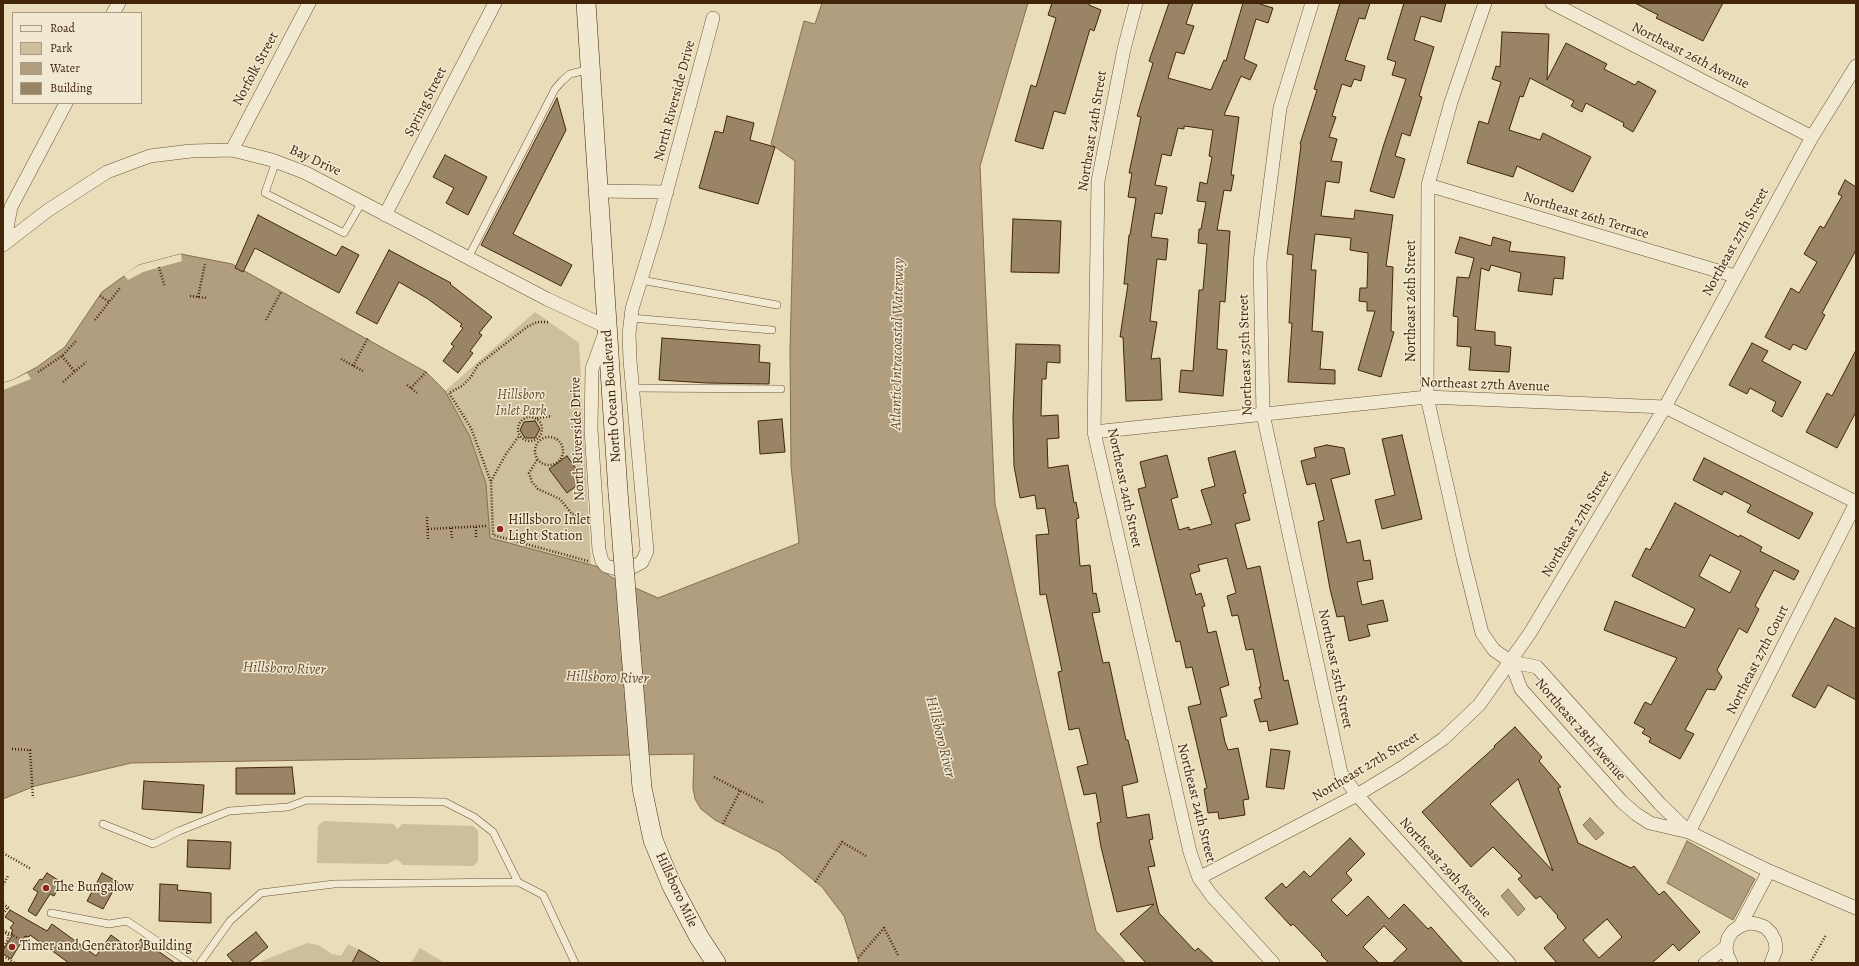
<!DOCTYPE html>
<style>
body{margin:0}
#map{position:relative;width:1859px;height:966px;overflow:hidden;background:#e9ddba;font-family:Alegreya,serif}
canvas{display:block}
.frame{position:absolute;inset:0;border:4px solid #43250a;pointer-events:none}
.legend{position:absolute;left:12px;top:12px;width:130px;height:92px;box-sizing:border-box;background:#f1e9d2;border:1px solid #ab9b82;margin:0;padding:5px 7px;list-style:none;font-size:12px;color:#43250a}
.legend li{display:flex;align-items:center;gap:8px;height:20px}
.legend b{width:20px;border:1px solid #ab9b82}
</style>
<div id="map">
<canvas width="1859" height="966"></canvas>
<div class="frame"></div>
<ul class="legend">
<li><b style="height:5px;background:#f1e9d2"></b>Road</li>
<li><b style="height:11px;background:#cdbe9c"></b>Park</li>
<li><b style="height:11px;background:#b19e7e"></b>Water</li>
<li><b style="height:11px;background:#998566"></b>Building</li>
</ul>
</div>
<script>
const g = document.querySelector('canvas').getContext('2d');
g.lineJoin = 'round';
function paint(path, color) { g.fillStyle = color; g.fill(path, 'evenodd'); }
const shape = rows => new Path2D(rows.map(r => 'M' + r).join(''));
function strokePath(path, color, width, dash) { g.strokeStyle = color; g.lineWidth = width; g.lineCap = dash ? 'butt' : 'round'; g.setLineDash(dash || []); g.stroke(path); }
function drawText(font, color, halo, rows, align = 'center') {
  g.font = font + ' Alegreya,serif'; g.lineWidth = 3; g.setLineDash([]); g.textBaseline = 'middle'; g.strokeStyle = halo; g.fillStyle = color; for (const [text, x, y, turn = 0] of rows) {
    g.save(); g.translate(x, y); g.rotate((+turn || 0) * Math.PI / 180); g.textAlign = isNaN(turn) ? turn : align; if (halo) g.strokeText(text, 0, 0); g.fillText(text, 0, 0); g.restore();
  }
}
paint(shape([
 [535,312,579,343,591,566,490,538,486,484,470,437,445,391],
 [323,821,393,824,398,829,402,824,473,826,478,831,478,862,473,866,403,865,397,859,387,864,317,863,318,826],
 [307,943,318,945,332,954,341,956,348,944,359,950,352,963,257,963],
 [420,948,445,963,411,963]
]), '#cdbe9c');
const water = shape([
 [822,3,1028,3,980,166,995,504,1096,931,1126,963,859,963,844,916,822,887,779,852,715,820,701,809,695,799,693,788,694,754,131,763,35,786,3,799,3,383,13,380,37,367,65,347,102,292,139,265,181,254,232,264,426,372,445,391,470,437,486,484,490,538,599,567,611,577,658,598,799,543,791,466,790,350,795,161,771,144,804,21,815,24,822,3],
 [1590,818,1604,833,1596,840,1583,825,1590,818],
 [1687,841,1755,879,1733,920,1667,883,1687,841],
 [1508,889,1525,909,1518,916,1501,896,1508,889]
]);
paint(water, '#b19e7e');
strokePath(water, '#856e50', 1);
paint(shape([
 [181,254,182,261,143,272,128,280,124,275,139,265],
 [27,373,31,379,3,390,3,383,13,380]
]), '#e9ddba');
const building = shape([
 [1052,3,1090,3,1089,5,1101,10,1094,31,1090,29,1065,114,1054,111,1043,149,1015,141,1031,85,1036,87,1056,18,1048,15,1052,3],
 [1169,3,1193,3,1186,24,1194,26,1184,54,1176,52,1168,78,1211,90,1224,60,1226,61,1243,3,1257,3,1273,8,1268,23,1256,19,1244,59,1257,65,1250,80,1241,76,1224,115,1239,117,1231,175,1234,175,1231,191,1224,190,1217,230,1230,231,1225,302,1220,301,1217,349,1227,350,1223,396,1179,392,1181,370,1193,371,1199,290,1203,290,1207,244,1198,243,1199,229,1201,229,1206,202,1197,201,1200,182,1207,184,1212,157,1209,156,1213,130,1184,126,1184,129,1178,128,1171,156,1162,154,1155,185,1167,187,1162,214,1155,213,1151,237,1168,239,1166,260,1157,259,1150,321,1157,322,1151,359,1160,358,1162,400,1126,401,1123,337,1120,337,1128,284,1124,284,1129,235,1130,235,1136,198,1128,197,1132,173,1129,173,1141,117,1137,116,1153,63,1149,61,1169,3],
 [1340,3,1370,3,1365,19,1359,18,1345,60,1365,66,1361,81,1354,79,1351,87,1342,84,1332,116,1336,117,1329,137,1337,139,1331,161,1342,162,1339,183,1326,181,1321,216,1354,219,1355,210,1393,215,1386,266,1393,267,1391,331,1394,332,1381,377,1358,370,1375,311,1367,311,1367,302,1359,301,1360,288,1367,288,1368,253,1350,250,1351,238,1315,234,1311,270,1316,270,1312,331,1323,332,1320,369,1335,370,1335,384,1288,382,1292,323,1289,323,1293,255,1287,254,1301,145,1300,144,1317,90,1314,89,1340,3],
 [1404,3,1446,3,1441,22,1421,16,1414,40,1434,47,1419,96,1422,97,1410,136,1402,133,1395,156,1405,159,1394,198,1370,191,1384,144,1406,79,1392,75,1396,62,1387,59,1404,3],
 [1635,3,1723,3,1703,41,1656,18,1658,15,1635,3],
 [1502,32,1549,34,1547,80,1566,43,1607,64,1604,69,1635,85,1638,81,1656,91,1633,132,1623,126,1624,123,1586,103,1582,112,1571,106,1574,101,1530,78,1523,97,1520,96,1509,130,1540,140,1543,133,1591,157,1573,192,1517,166,1513,177,1467,163,1479,121,1488,124,1501,82,1492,79,1496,66,1500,67,1502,32],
 [557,98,566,130,513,234,572,265,561,286,481,245,557,98],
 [727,116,754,123,750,140,775,147,758,204,699,188,715,131,723,133,727,116],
 [445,155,487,177,468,215,446,203,454,188,433,177,445,155],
 [1845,180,1856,187,1856,250,1822,313,1825,315,1806,350,1793,344,1790,350,1765,337,1791,288,1799,293,1817,262,1804,254,1820,226,1824,228,1842,196,1838,194,1845,180],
 [258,215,336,256,342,246,359,255,339,293,255,248,243,272,235,268,258,215],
 [1013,219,1061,221,1059,273,1011,272,1013,219],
 [1460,237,1491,246,1493,237,1511,242,1509,251,1565,257,1563,279,1554,278,1552,295,1518,291,1521,273,1491,265,1489,271,1481,268,1475,330,1495,332,1495,345,1511,347,1509,372,1469,370,1471,347,1457,346,1458,317,1453,316,1457,277,1469,278,1474,258,1455,253,1460,237],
 [389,250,451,283,450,284,492,317,479,333,482,335,470,351,473,353,458,373,443,361,454,346,451,344,463,328,460,326,462,324,428,299,399,282,377,324,356,313,389,250],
 [662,338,760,345,759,362,770,363,769,384,707,383,659,380,662,338],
 [1752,343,1768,351,1762,361,1801,382,1782,417,1772,411,1776,402,1750,388,1747,394,1729,385,1752,343],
 [1016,344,1060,345,1060,363,1047,362,1046,379,1042,379,1041,416,1058,415,1059,438,1047,439,1048,468,1068,465,1074,503,1076,502,1079,518,1076,519,1080,566,1090,565,1093,594,1096,593,1100,612,1092,613,1103,663,1109,662,1126,740,1128,740,1138,782,1122,786,1127,818,1149,814,1153,839,1149,840,1155,866,1148,867,1159,913,1195,951,1198,948,1214,963,1146,963,1120,934,1154,904,1117,912,1101,847,1097,823,1101,822,1096,793,1084,795,1077,767,1088,764,1079,728,1069,730,1058,672,1062,671,1046,594,1040,595,1036,535,1049,534,1045,508,1037,509,1035,495,1020,498,1014,466,1013,417,1016,344],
 [1856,350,1856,412,1837,448,1806,432,1827,393,1832,396,1856,350],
 [782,419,785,452,760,454,758,421,782,419],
 [535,421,540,429,535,438,525,438,520,430,524,422,535,421],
 [1402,435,1422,519,1382,529,1375,500,1395,495,1382,439,1402,435],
 [1327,445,1344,448,1350,474,1331,479,1347,543,1360,540,1364,561,1370,560,1373,579,1357,582,1362,605,1383,600,1388,621,1367,625,1370,636,1349,641,1344,616,1337,617,1330,589,1318,522,1324,520,1315,483,1307,485,1301,461,1316,457,1314,448,1327,445],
 [1235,451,1246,493,1243,494,1250,520,1235,524,1247,569,1260,566,1284,681,1288,680,1298,724,1269,731,1267,721,1260,722,1254,700,1262,698,1259,687,1261,687,1253,649,1246,650,1238,615,1232,616,1227,596,1236,593,1227,558,1198,565,1200,571,1190,574,1196,595,1201,593,1205,606,1202,607,1208,633,1216,631,1229,685,1220,688,1227,716,1220,718,1225,742,1228,750,1238,748,1249,799,1243,800,1245,815,1219,819,1218,812,1208,813,1204,789,1207,788,1188,707,1201,704,1192,667,1186,668,1180,641,1176,642,1138,489,1146,487,1140,462,1167,455,1178,497,1171,499,1179,530,1189,527,1189,530,1212,524,1201,490,1215,486,1208,458,1235,451],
 [567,456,584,480,567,493,549,469,567,456],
 [1704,458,1813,513,1799,539,1747,512,1751,505,1724,491,1722,495,1693,480,1704,458],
 [1675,503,1739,537,1740,535,1762,547,1760,551,1799,571,1794,580,1774,570,1755,606,1759,609,1747,633,1739,628,1717,670,1722,677,1715,690,1707,689,1685,730,1694,734,1680,759,1649,742,1651,738,1642,733,1645,729,1634,723,1645,702,1651,705,1677,658,1604,630,1615,601,1685,628,1695,609,1632,576,1646,548,1650,550,1675,503],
 [1710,555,1741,571,1730,593,1699,576,1710,555],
 [1835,618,1856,629,1856,700,1828,685,1815,708,1792,696,1835,618],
 [1515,727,1542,757,1539,761,1561,787,1558,788,1578,843,1631,868,1634,866,1659,895,1664,891,1700,932,1679,951,1673,944,1652,963,1557,963,1544,948,1566,928,1557,917,1558,916,1540,896,1536,899,1518,879,1522,876,1493,847,1471,867,1422,812,1495,747,1494,746,1515,727],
 [1518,779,1553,871,1490,804,1518,779],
 [1607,919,1622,937,1599,958,1583,940,1607,919],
 [1271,749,1290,751,1284,789,1266,787,1271,749],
 [292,767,295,794,236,794,236,768,292,767],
 [144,781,204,785,202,813,142,809,144,781],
 [1350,838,1365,854,1346,873,1352,880,1331,900,1347,916,1368,896,1389,919,1404,904,1428,929,1431,927,1463,963,1392,963,1407,949,1384,926,1363,947,1379,963,1329,963,1321,955,1322,954,1293,924,1291,926,1265,898,1282,883,1286,888,1304,871,1310,877,1350,838],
 [188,840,231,842,230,869,187,867,188,840],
 [47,873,58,880,56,884,59,886,54,896,50,894,36,916,28,911,38,892,33,889,40,879,42,880,47,873],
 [102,873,118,882,103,909,87,901,102,873],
 [160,884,178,885,177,890,211,893,211,923,159,921,160,884],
 [10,910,47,931,52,924,96,956,111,935,133,951,141,939,175,963,69,963,30,935,29,937,25,936,11,959,3,954,3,950,13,934,11,933,13,930,10,928,14,923,5,917,10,910],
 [256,932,268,947,248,963,234,963,227,955,256,932],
 [359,950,381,963,352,963,359,950]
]);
paint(building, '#998566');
strokePath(building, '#43250a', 1);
const service = shape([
 [276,161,265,193,344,233,362,202],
 [468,258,555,89,562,81,570,74,590,69],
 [641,280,777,305],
 [631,318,772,330],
 [632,388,781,389],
 [103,824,153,844,179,831,229,811,288,807,307,800,445,802,474,817,493,832,518,882],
 [51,913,109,924,127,921,190,963],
 [200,963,230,921,261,893,334,884,518,882,543,895,575,963]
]);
const minor = shape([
 [1136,3,1124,49,1098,181,1094,432,1190,852,1199,878,1212,896,1273,963],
 [1312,3,1280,108,1260,262,1263,414,1341,773,1357,795,1509,963],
 [1485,3,1451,102,1428,185,1427,397,1463,557,1482,633,1494,650,1511,662,1537,667,1660,804,1689,832],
 [1552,3,1812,137],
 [113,13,119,3],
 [232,150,309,3],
 [1428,185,1735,276],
 [599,191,667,192],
 [385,215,495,3],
 [4,244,11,207,66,103],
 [3,245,47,211,107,172,150,156,191,151,232,150,272,160,306,173,547,299,607,327,592,369,591,429,599,550,602,561,606,566,620,570,629,569,642,562,647,551,630,360,629,334,632,309,657,227,713,18],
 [1094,432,1427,397,1665,407,1856,502],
 [1511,662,1521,689,1622,802,1636,814,1650,823,1689,832,1769,871,1856,908],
 [1689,832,1856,503],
 [1199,878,1357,795,1403,767,1443,739,1479,705,1530,633,1665,407,1812,137,1856,66],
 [1740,926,1769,871],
 [1705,963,1726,947],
 [1731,963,1727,955,1726,947,1728,938,1733,931,1740,926,1749,923,1757,924,1765,927,1771,933,1775,941,1776,950,1771,963]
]);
const secondary = shape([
 [586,3,618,492],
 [631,653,642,788,653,840,672,886,699,937,716,963]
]);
strokePath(service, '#6c5336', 8);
strokePath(minor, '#6c5336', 14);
strokePath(secondary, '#43250a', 20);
strokePath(shape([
 [159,267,165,287],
 [100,296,109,302],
 [190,296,207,298],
 [198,297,205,264],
 [95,320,120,288],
 [266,320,281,292],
 [548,322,537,322,527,327,478,365,471,377,462,386,449,393,471,428,491,482,493,535,588,561],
 [62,356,75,372],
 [341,359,363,371],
 [353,366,368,338],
 [38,372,62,356,77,340],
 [63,382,86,362],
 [407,385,417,393],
 [411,388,426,372],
 '518 429a12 12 0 1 1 24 0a12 12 0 1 1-24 0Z',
 [537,418,552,416],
 '535 451a14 14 0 1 1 28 0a14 14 0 1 1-28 0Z',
 [537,460,529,473,532,482,538,489,560,499,572,514,583,517],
 [491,481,506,454,519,436],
 [427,517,428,541],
 [476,527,476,538],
 [451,528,452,540],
 [428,529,486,526],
 [12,749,30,750,33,798],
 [714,777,764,803],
 [723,824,740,791],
 [3,853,31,869],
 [815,882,842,842,866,856],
 [3,885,8,876],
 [3,904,9,908],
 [3,914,8,907],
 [3,930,23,941,26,936],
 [3,931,8,935,8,939,3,948],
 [3,956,15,963],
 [858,958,884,928,898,955],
 [1810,963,1826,935]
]), '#43250a', 2.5, [1, 2]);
strokePath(service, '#f1e9d2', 7);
strokePath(minor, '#f1e9d2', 13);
strokePath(secondary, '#f1e9d2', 19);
const secondaryBridge = shape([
 [618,492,631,653]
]);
strokePath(secondaryBridge, '#43250a', 20, []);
strokePath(secondaryBridge, '#f1e9d2', 19);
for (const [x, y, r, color] of [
 [500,529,4,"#8f2418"],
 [46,888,4,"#8f2418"],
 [12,947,4,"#8f2418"]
]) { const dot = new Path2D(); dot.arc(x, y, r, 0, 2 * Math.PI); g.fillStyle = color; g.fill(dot); strokePath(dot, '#f1e9d2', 1.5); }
drawText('14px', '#43250a', '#f1e9d2', [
 ["Northeast 26th Avenue",1690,56,27],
 ["Norfolk Street",256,69,-62],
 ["North Riverside Drive",675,101,-75],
 ["Spring Street",426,102,-63],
 ["Northeast 24th Street",1093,131,-81],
 ["Bay Drive",315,161,25],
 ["Northeast 26th Terrace",1586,216,17],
 ["Northeast 27th Street",1736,242,-61],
 ["Northeast 26th Street",1412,301,-90],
 ["Northeast 25th Street",1246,355,-92],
 ["Northeast 27th Avenue",1485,385,2],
 ["North Ocean Boulevard",612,396,-94],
 ["North Riverside Drive",578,439,-92],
 ["Northeast 24th Street",1124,488,78],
 ["Northeast 27th Street",1577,524,-59],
 ["Northeast 27th Court",1758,660,-63],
 ["Northeast 25th Street",1335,669,78],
 ["Northeast 28th Avenue",1580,730,49],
 ["Northeast 27th Street",1366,767,-31],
 ["Northeast 24th Street",1196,803,76],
 ["Northeast 29th Avenue",1445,868,48],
 ["Hillsboro Mile",676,890,65]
]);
drawText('italic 14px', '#664b2e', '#f1e9d2', [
 ["Hillsboro",521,396],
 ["Inlet Park",521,412]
]);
drawText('14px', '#43250a', '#f1e9d2', [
 ["Hillsboro Inlet",508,521],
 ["Light Station",508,537],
 ["The Bungalow",54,888],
 ["Timer and Generator Building",20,947]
], 'left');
drawText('italic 15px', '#64492d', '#f1e9d2', [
 ["Atlantic Intracoastal Waterway",898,344,-89],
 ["Hillsboro River",284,669,2],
 ["Hillsboro River",607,678,2],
 ["Hillsboro River",940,737,76]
]);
</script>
